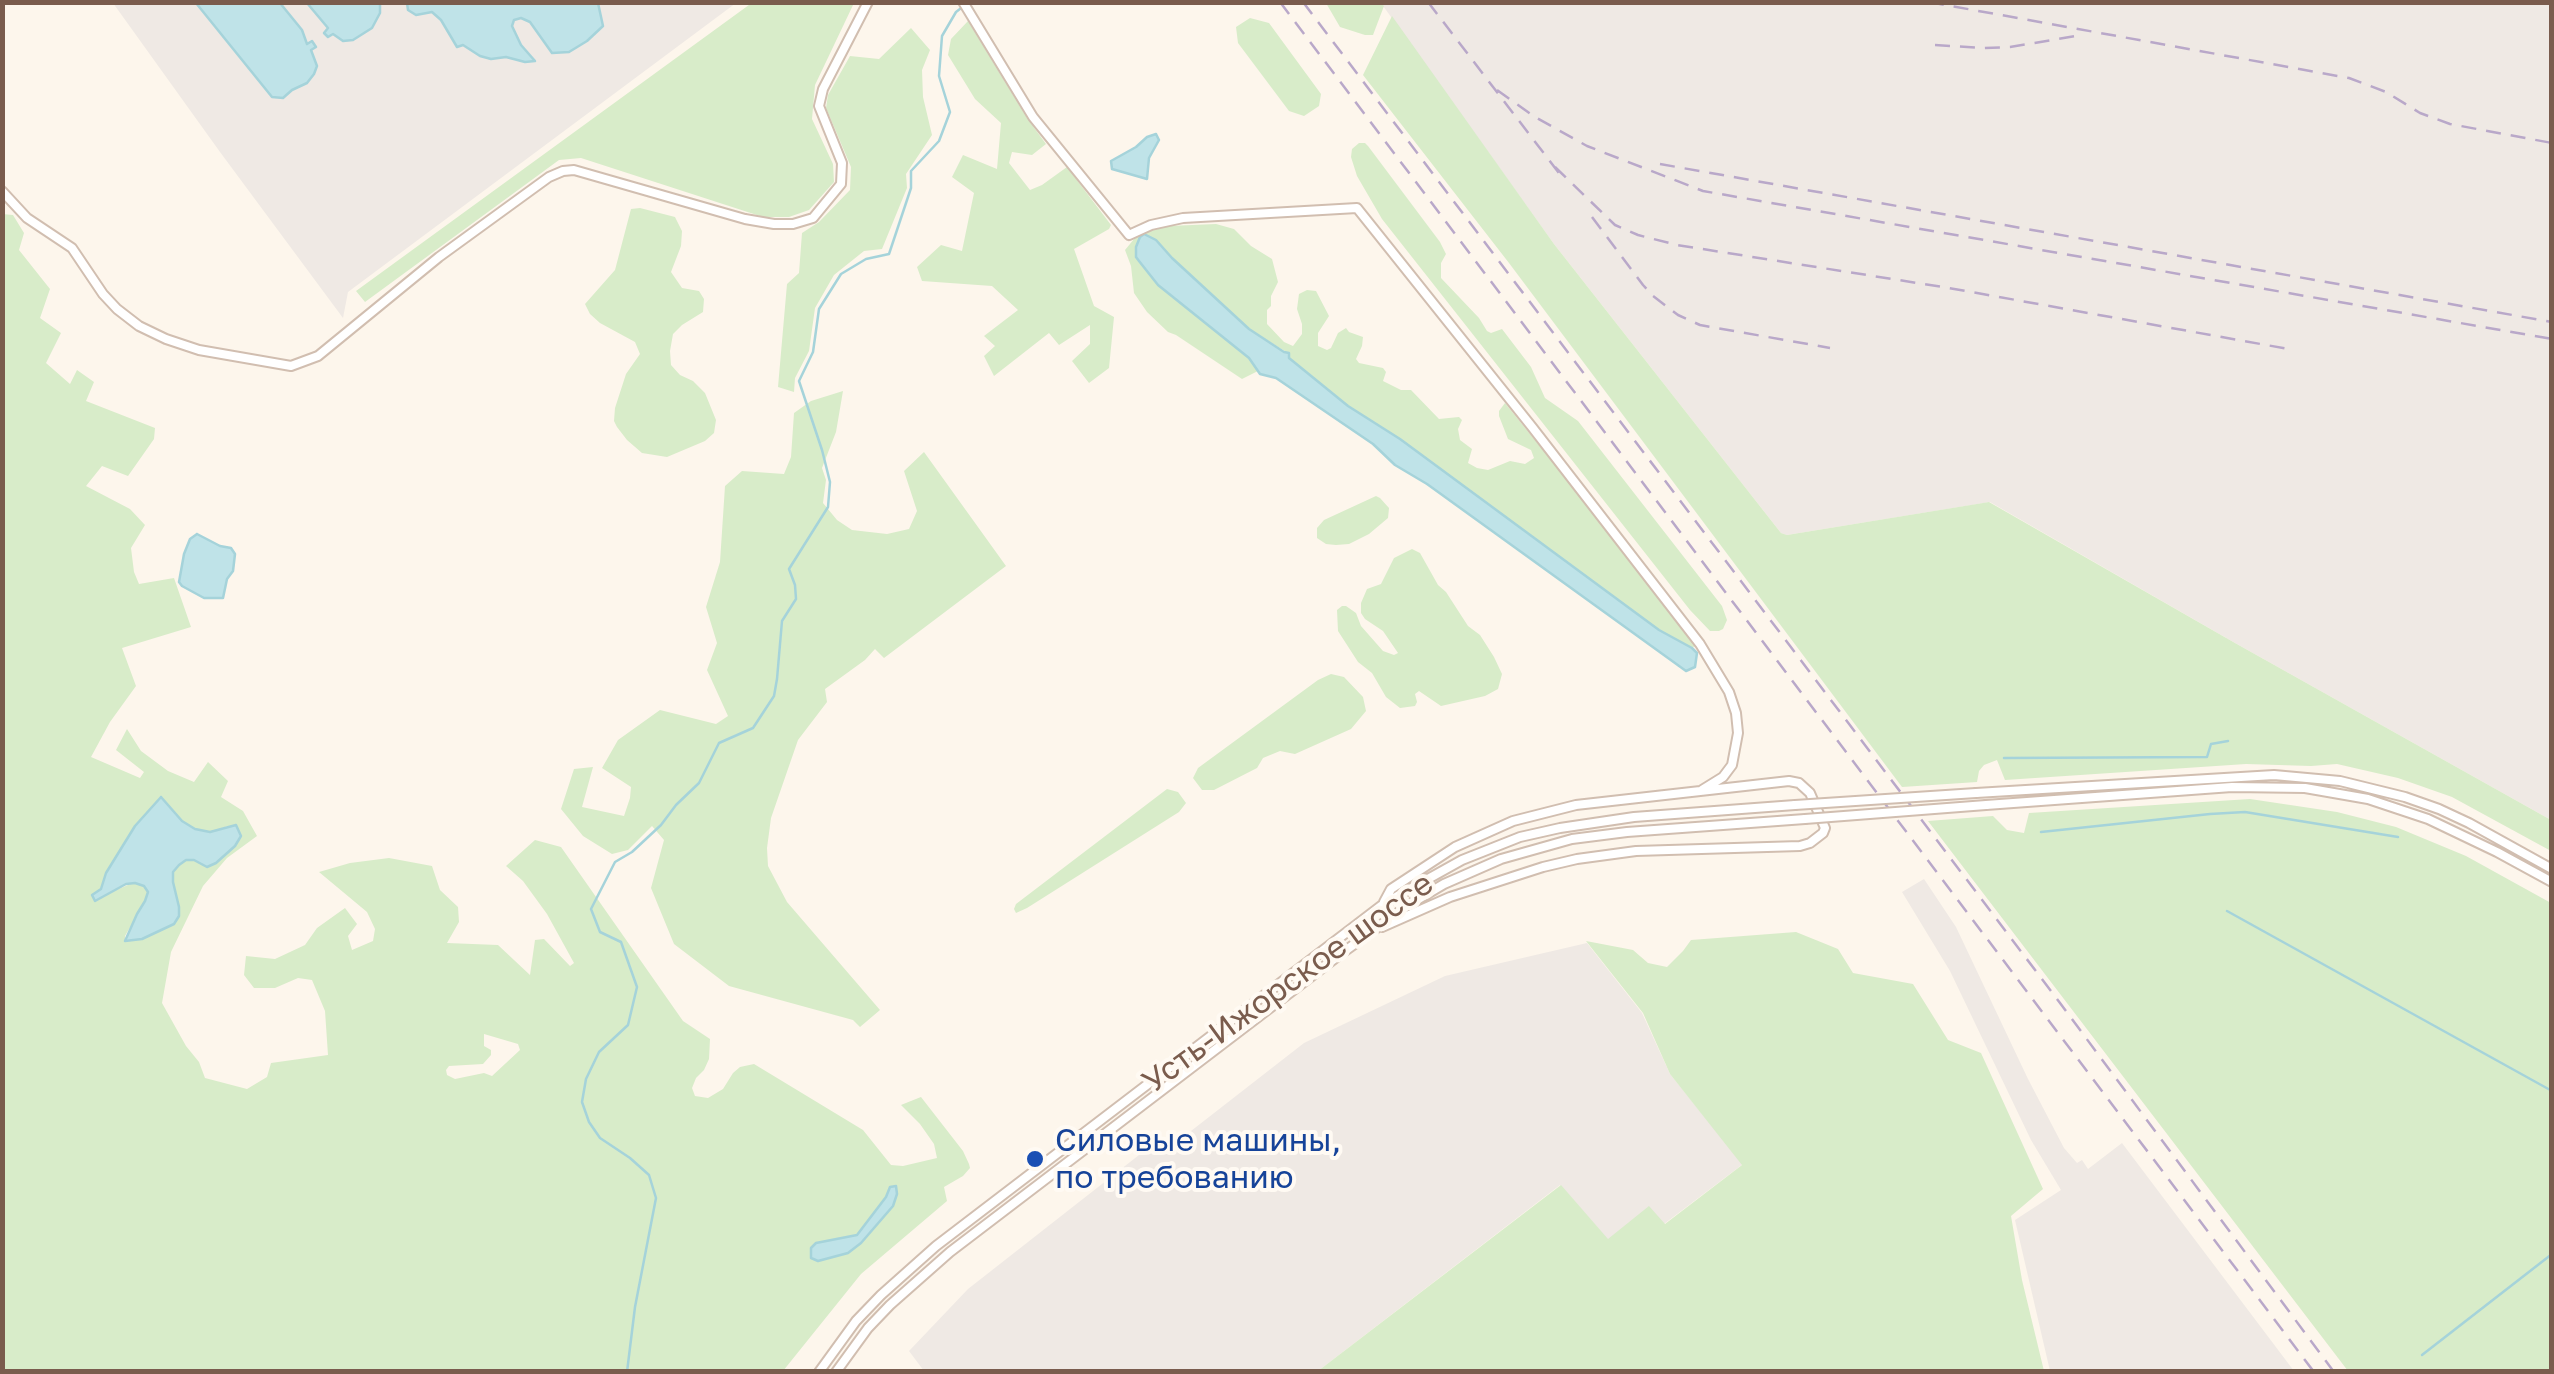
<!DOCTYPE html>
<meta charset="utf-8">
<style>
body{margin:0}
#map{position:relative;width:2554px;height:1374px;overflow:hidden;background:#fdf6ec;font-family:"Golos Text",sans-serif}
canvas{display:block}
.frame{position:absolute;inset:0;border:5px solid #7a5c4d;pointer-events:none}
</style>
<div id="map">
<canvas width="2554" height="1374"></canvas>
<div class="frame"></div>
</div>
<script>
const g = document.querySelector('canvas').getContext('2d');
g.lineJoin = 'round';
function paint(path, color) { g.fillStyle = color; g.fill(path, 'evenodd'); }
const shape = rows => new Path2D(rows.map(r => 'M' + r).join(''));
function strokePath(path, color, width, dash) { g.strokeStyle = color; g.lineWidth = width; g.lineCap = dash ? 'butt' : 'round'; g.setLineDash(dash || []); g.stroke(path); }
function drawText(font, color, halo, rows, align = 'center') {
  g.font = font + ' "Golos Text",sans-serif'; g.lineWidth = 8; g.setLineDash([]); g.textBaseline = 'middle'; g.strokeStyle = halo; g.fillStyle = color; for (const [text, x, y, turn = 0] of rows) {
    g.save(); g.translate(x, y); g.rotate((+turn || 0) * Math.PI / 180); g.textAlign = isNaN(turn) ? turn : align; if (halo) g.strokeText(text, 0, 0); g.fillText(text, 0, 0); g.restore();
  }
}
paint(shape([
 [113,3,736,3,348,292,343,318,220,152],
 [1381,3,2551,3,2551,820,2235,643,1990,502,1787,535,1781,533,1554,244],
 [1924,879,1956,927,2028,1079,2064,1148,2077,1163,2082,1160,2088,1169,2122,1143,2294,1371,2050,1371,2015,1220,2061,1190,2031,1140,1950,971,1902,892],
 [1587,943,1642,1013,1670,1074,1743,1164,1664,1224,1608,1240,1560,1185,1318,1371,924,1371,909,1351,968,1289,1139,1155,1156,1144,1164,1152,1304,1043,1445,976]
]), '#efe9e4');
paint(shape([
 [753,2,854,3,815,85,812,119,833,164,834,182,809,210,789,217,763,217,581,158,559,160,365,302,356,291],
 [1326,3,1381,3,1384,6,1373,35,1365,35,1340,27],
 [1392,16,1554,244,1781,533,1787,535,1989,502,2235,643,2551,820,2551,851,2452,797,2398,778,2337,764,2311,766,2246,764,2005,780,1997,760,1984,765,1979,771,1977,782,1902,787,1509,263,1363,75],
 [1250,18,1269,23,1321,94,1319,106,1304,116,1289,111,1238,43,1236,27],
 [968,21,1027,118,1046,144,1032,155,1012,152,1009,163,1030,190,1042,185,1067,167,1111,225,1109,229,1074,249,1094,306,1114,317,1109,368,1089,383,1072,361,1090,344,1090,325,1059,345,1049,333,994,376,984,356,995,346,984,336,1018,310,992,286,922,281,917,267,941,245,962,251,974,193,952,177,963,155,997,169,1001,123,975,99,948,55,951,39],
 [911,28,930,50,922,70,923,97,932,135,906,174,907,188,882,249,864,251,834,275,815,308,809,351,795,378,794,392,778,387,787,284,799,273,802,233,819,222,850,190,851,167,826,108,828,95,850,56,879,59],
 [1359,143,1365,143,1368,146,1440,242,1446,254,1441,263,1441,278,1479,318,1487,331,1491,333,1502,329,1531,367,1545,398,1578,421,1722,606,1727,620,1723,629,1719,631,1710,631,1690,610,1382,219,1357,176,1351,157,1352,149],
 [640,208,675,217,682,231,681,246,671,272,682,288,699,291,704,299,703,312,682,325,673,334,670,351,671,365,680,375,693,381,705,393,716,420,714,433,705,441,667,457,642,453,627,440,617,427,614,421,615,408,626,374,640,354,635,342,600,323,590,314,585,304,615,270,631,209],
 [2,214,13,215,24,233,19,250,50,289,40,318,61,333,46,363,70,384,77,370,94,382,86,401,155,428,154,439,128,476,102,466,86,486,130,509,145,525,131,548,134,572,139,584,174,578,191,627,122,648,136,686,110,722,91,757,140,778,144,772,116,750,127,729,141,751,168,771,194,782,208,762,228,781,221,797,243,811,257,836,227,858,203,886,171,952,162,1003,186,1046,199,1062,205,1078,247,1089,267,1077,271,1063,328,1055,325,1011,312,980,298,978,275,988,254,988,244,975,246,956,275,959,305,945,317,928,345,908,357,924,348,936,352,950,373,941,375,929,367,912,319,872,350,863,389,858,432,866,440,890,458,907,459,922,447,943,498,945,530,975,535,940,544,939,570,966,574,963,547,914,523,881,506,866,535,840,561,847,683,1021,710,1039,709,1059,704,1070,696,1078,692,1088,695,1096,708,1098,723,1089,733,1073,740,1067,754,1064,863,1130,891,1165,903,1166,937,1158,934,1144,920,1124,901,1105,921,1097,963,1151,969,1164,970,1168,963,1176,944,1187,947,1201,861,1274,783,1371,3,1371],
 [161,798,182,821,195,829,210,832,228,826,241,836,235,846,216,863,204,865,195,860,186,860,179,865,173,872,174,924,141,939,125,941,125,936,145,901,148,892,144,886,135,882,100,897,92,895,101,889,106,873,135,826],
 [484,1034,518,1044,520,1050,492,1076,484,1073,455,1079,447,1075,446,1070,449,1066,483,1064,491,1055,491,1050,484,1046],
 [1216,224,1234,229,1251,246,1272,259,1278,282,1271,296,1271,306,1267,310,1267,324,1284,342,1293,346,1302,334,1302,324,1297,309,1299,294,1307,290,1316,291,1329,316,1318,333,1318,346,1327,350,1331,348,1338,333,1346,328,1349,332,1363,337,1362,346,1356,359,1359,363,1383,368,1386,372,1383,381,1401,390,1411,390,1439,419,1459,417,1462,420,1458,429,1460,440,1472,449,1468,463,1477,468,1488,470,1510,461,1525,464,1534,458,1531,450,1508,439,1499,416,1499,411,1505,403,1694,637,1695,646,1692,648,1659,630,1400,439,1348,406,1289,358,1288,353,1249,329,1172,258,1155,240,1139,261,1158,285,1249,358,1258,371,1242,379,1176,335,1168,332,1147,312,1134,293,1131,266,1125,250,1139,233,1151,229,1169,226],
 [843,391,836,432,822,468,826,480,823,503,837,520,852,530,887,534,909,529,917,511,904,471,924,452,1006,566,884,658,875,649,865,660,825,689,827,702,798,740,771,818,767,848,768,866,787,902,880,1010,860,1027,853,1020,729,986,674,944,651,888,664,840,652,826,628,850,612,854,583,836,561,809,574,769,593,767,582,807,624,816,630,798,631,787,602,768,618,740,660,710,716,724,728,716,707,670,717,643,706,607,720,562,725,486,742,471,784,474,791,457,794,413,811,401],
 [1376,496,1380,498,1389,508,1388,518,1369,534,1349,544,1336,545,1326,544,1317,538,1317,528,1324,520],
 [1412,549,1420,553,1438,585,1446,592,1468,626,1480,635,1494,657,1502,674,1498,689,1485,696,1441,706,1419,691,1415,694,1417,702,1415,706,1400,708,1386,697,1372,673,1358,662,1338,631,1337,610,1342,606,1346,606,1356,613,1361,626,1383,651,1394,655,1398,653,1383,631,1365,619,1361,613,1361,603,1367,589,1381,584,1394,558],
 [1331,674,1344,677,1363,697,1366,711,1351,729,1295,754,1280,751,1263,758,1257,768,1214,790,1202,790,1193,778,1198,768,1318,680],
 [1167,789,1178,792,1186,803,1179,812,1027,908,1016,913,1014,909,1016,904],
 [2250,799,2337,812,2396,827,2466,856,2551,903,2551,1371,2348,1371,1928,821,1993,816,2007,830,2024,833,2029,813],
 [1796,932,1838,949,1853,973,1913,984,1948,1040,1981,1053,2043,1189,2011,1216,2022,1280,2044,1371,1318,1371,1561,1185,1608,1239,1649,1206,1665,1224,1742,1165,1670,1074,1643,1013,1586,941,1633,950,1648,963,1667,967,1683,951,1691,940]
]), '#d8ecc9');
const water = shape([
 [380,2,380,13,372,28,353,40,343,41,333,34,328,37,324,33,328,28,307,3,380,2],
 [196,3,280,3,302,30,307,44,312,41,316,47,311,50,317,66,314,74,307,83,292,90,283,98,272,97,196,3],
 [407,3,598,3,603,26,587,41,569,52,552,53,530,22,521,18,514,20,512,26,521,45,535,61,525,62,506,57,491,59,480,56,463,45,457,47,441,20,432,12,416,15,408,10,407,3],
 [1156,134,1159,140,1149,158,1147,179,1112,169,1111,161,1136,147,1147,137,1156,134],
 [1144,234,1156,240,1172,258,1249,329,1284,352,1289,353,1289,358,1348,406,1400,439,1659,630,1692,648,1697,653,1695,667,1686,671,1427,484,1395,465,1373,444,1276,378,1260,374,1249,358,1158,285,1139,261,1136,257,1136,247,1140,237,1144,234],
 [197,534,220,546,231,548,235,554,233,571,227,579,223,598,204,598,182,586,179,582,184,554,190,539,197,534],
 [161,797,182,821,195,829,210,832,236,825,241,836,235,846,216,863,207,867,194,860,186,860,179,865,173,872,173,882,179,907,179,916,174,924,142,939,125,941,137,914,145,901,148,892,144,886,135,883,126,884,95,901,92,895,101,889,106,873,135,826,161,797],
 [896,1186,897,1194,893,1206,861,1243,848,1253,818,1261,811,1258,811,1248,816,1243,857,1235,886,1197,890,1187,896,1186]
]);
paint(water, '#bfe3e8');
strokePath(water, '#a5d3da', 2.5);
strokePath(shape([
 [2004,758,2207,757,2211,744,2228,741],
 [2041,832,2210,814,2245,812,2398,837],
 [2227,911,2552,1091],
 [2422,1355,2552,1254],
 [627,1372,635,1307,656,1198,649,1175,630,1158,600,1138,589,1122,582,1102,586,1079,599,1052,628,1025,637,987,621,942,600,932,591,909,615,862,632,852,661,825,676,805,699,783,719,743,753,728,774,696,777,679,782,621,796,599,795,585,789,569,828,507,830,482,822,450,799,381,813,352,819,309,841,274,866,259,889,254,911,188,911,171,939,141,950,112,939,76,942,36,956,12,969,2]
]), '#a5d3da', 2.5);
const minor = shape([
 [963,2,1033,117,1129,235,1151,225,1183,218,1357,208,1532,427,1700,644,1729,692,1736,713,1738,733,1732,765,1723,777,1702,790],
 [2,191,27,218,72,248,103,294,117,309,139,326,166,339,199,350,291,366,318,356,439,257,549,177,563,171,574,170,745,219,774,224,793,224,813,218,841,184,842,163,819,106,823,89,868,2],
 [1976,793,2274,775,2340,781,2405,797,2439,809,2469,823,2552,869],
 [1986,805,2232,787,2305,788,2368,799,2428,819,2497,852,2552,882],
 [1382,927,1450,897,1543,867,1577,859,1636,851,1800,846,1810,843,1823,833,1825,828,1810,793,1799,783,1789,781,1576,805,1513,821,1455,847,1391,889,1384,902],
 [819,1372,856,1321,881,1295,936,1246,1381,906,1401,894,1462,860,1520,837,1560,828,1634,817,1795,805],
 [836,1372,868,1328,890,1305,950,1252,1338,956,1410,904,1444,884,1501,859,1572,839,1627,832,1805,819]
]);
strokePath(minor, '#d1beb0', 12);
strokePath(minor, '#fff', 8);
strokePath(shape([
 [1280,2,2314,1372],
 [1303,2,2060,1003,2334,1372],
 [1428,2,1562,177],
 [1929,2,2349,78,2386,92,2420,113,2450,124,2552,143],
 [1935,45,1984,48,2010,47,2076,36],
 [1497,90,1535,117,1587,146,1703,191,2552,339],
 [1660,164,2552,322],
 [1555,167,1615,225,1638,235,1677,245,1949,288,2294,350],
 [1592,217,1643,285,1653,296,1678,315,1700,325,1830,348]
]), '#b9a8c9', 2.5, [15, 10]);
const minorBridge = shape([
 [1795,805,1976,793],
 [1805,819,1986,805]
]);
strokePath(minorBridge, '#d1beb0', 12, []);
strokePath(minorBridge, '#fff', 8);
for (const [x, y, r, color] of [
 [1035,1159,10,"#1a4fb4"]
]) { const dot = new Path2D(); dot.arc(x, y, r, 0, 2 * Math.PI); g.fillStyle = color; g.fill(dot); strokePath(dot, '#fffaf3', 4); }
drawText('32px', '#7a5c4d', '#fffaf3', [
 ["Усть-Ижорское шоссе",1288,983,-36]
]);
drawText('32px', '#164399', '#fffaf3', [
 ["Силовые машины,",1055,1141],
 ["по требованию",1055,1178]
], 'left');
</script>
